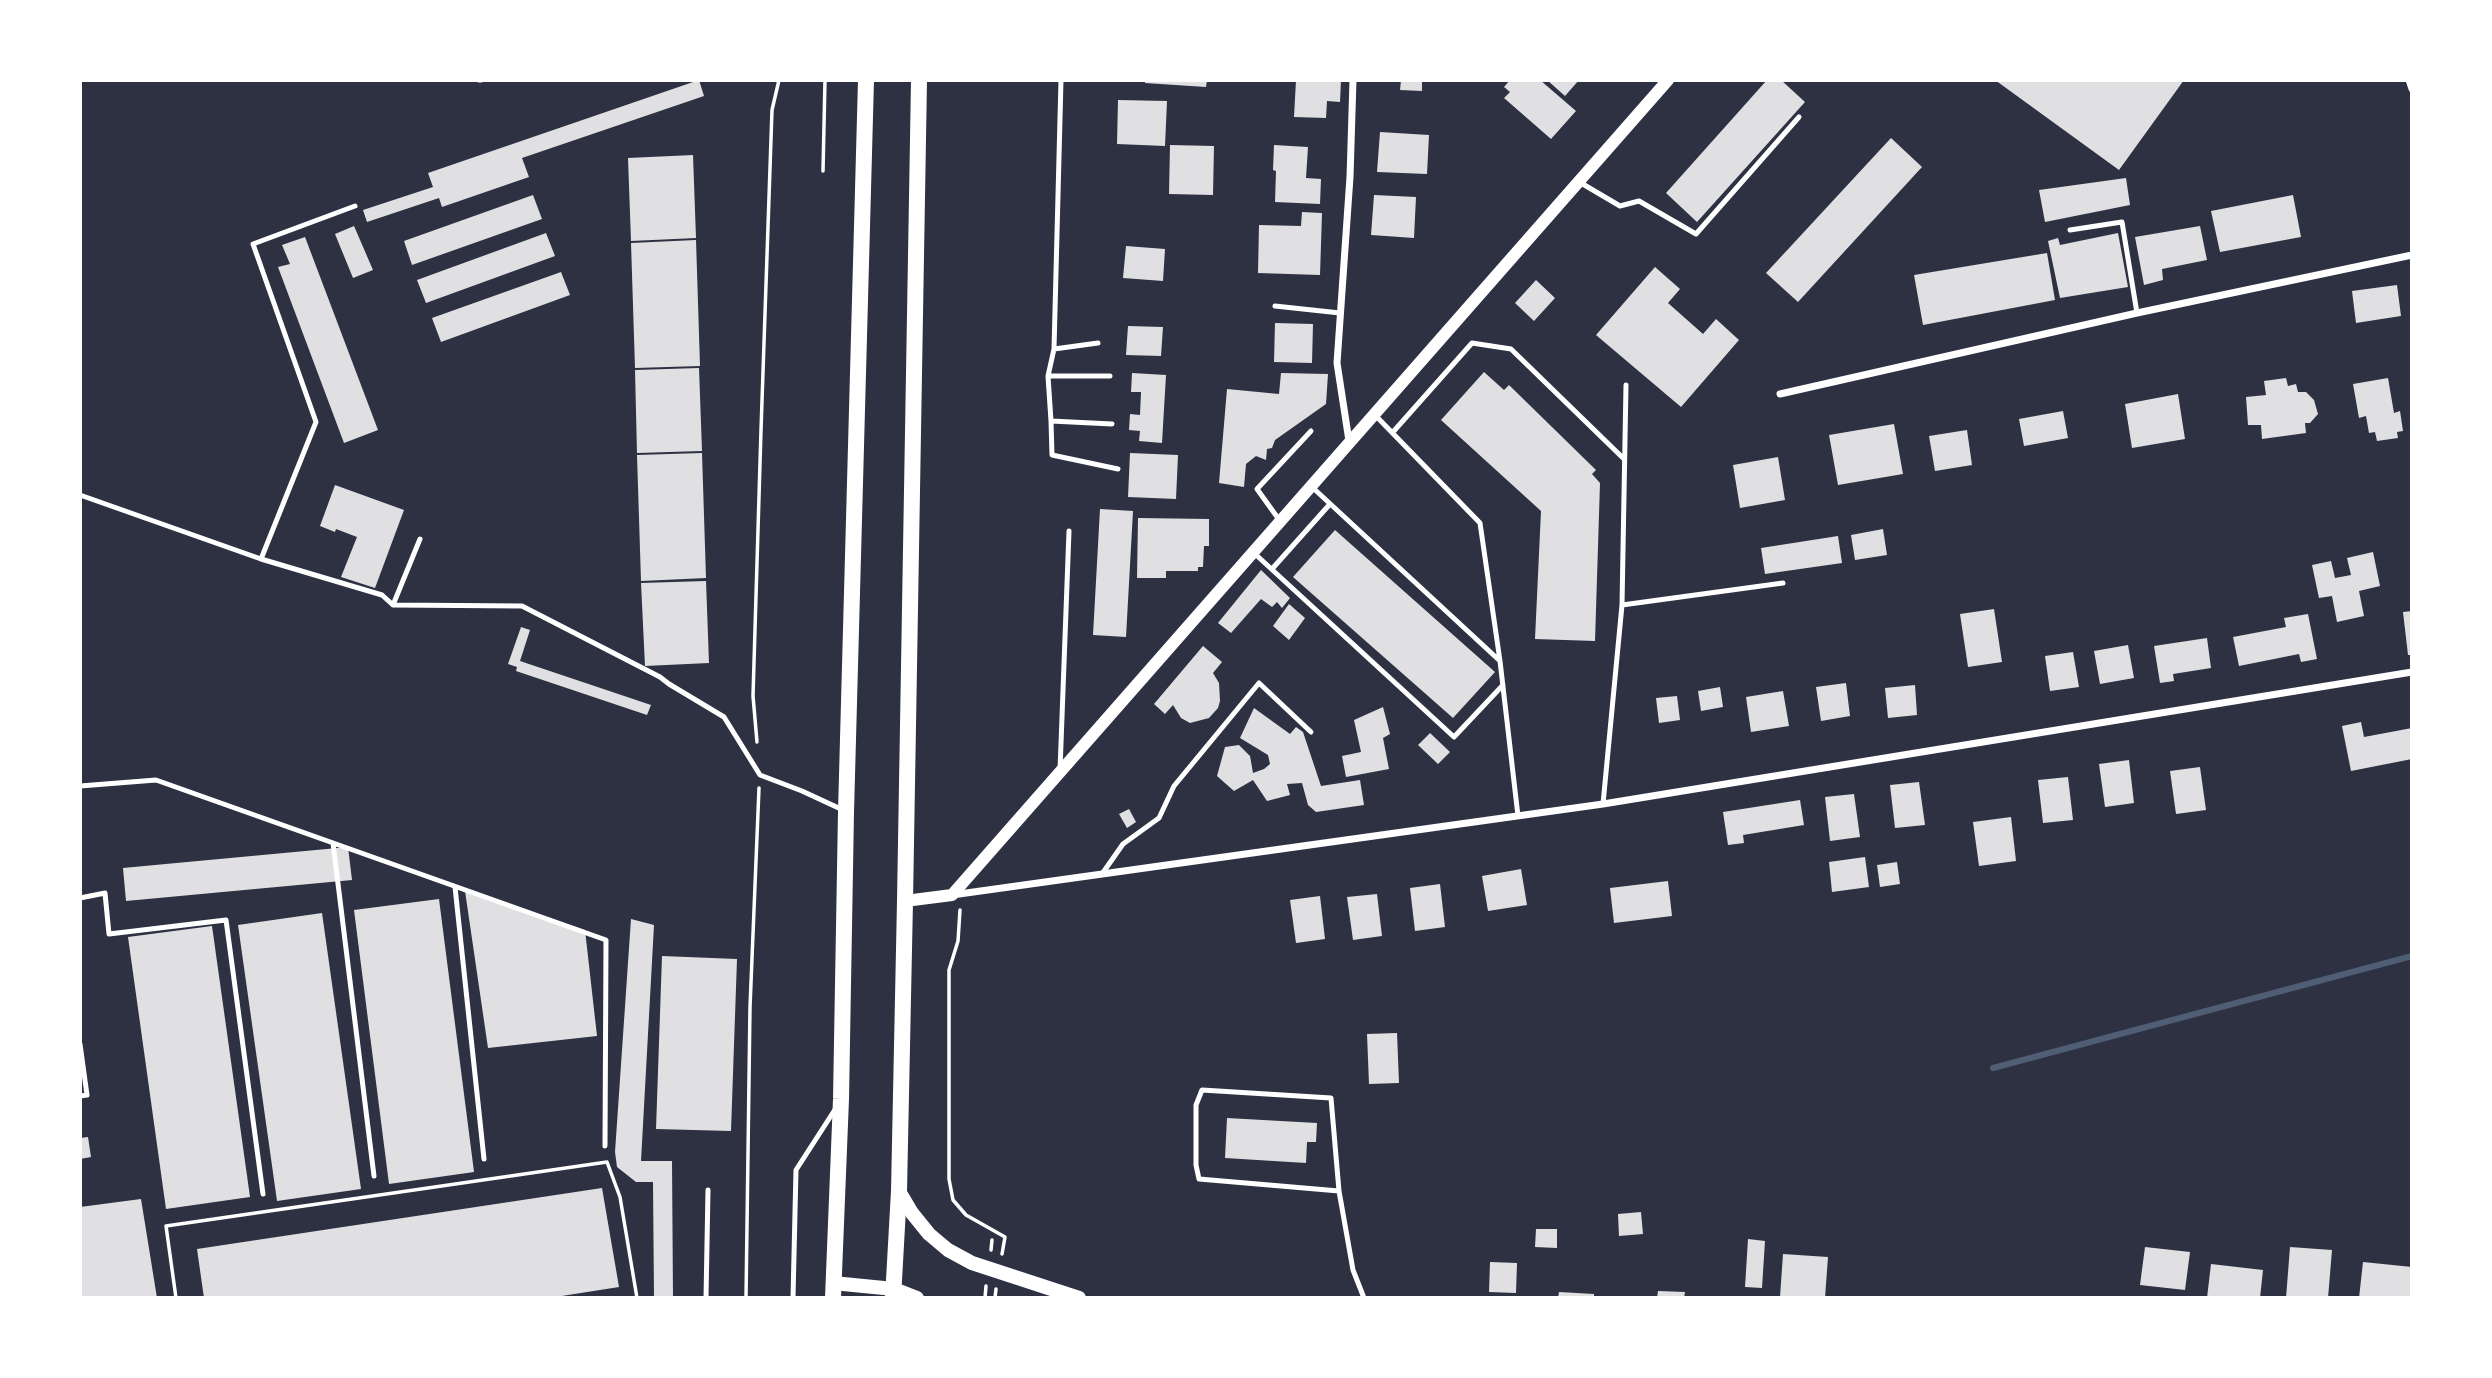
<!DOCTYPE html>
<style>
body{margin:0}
#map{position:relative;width:2492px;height:1378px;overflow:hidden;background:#2d3142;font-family:"Libre Baskerville",serif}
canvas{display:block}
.frame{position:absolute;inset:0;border:82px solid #fff;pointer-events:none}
</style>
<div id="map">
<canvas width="2492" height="1378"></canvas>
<div class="frame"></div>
</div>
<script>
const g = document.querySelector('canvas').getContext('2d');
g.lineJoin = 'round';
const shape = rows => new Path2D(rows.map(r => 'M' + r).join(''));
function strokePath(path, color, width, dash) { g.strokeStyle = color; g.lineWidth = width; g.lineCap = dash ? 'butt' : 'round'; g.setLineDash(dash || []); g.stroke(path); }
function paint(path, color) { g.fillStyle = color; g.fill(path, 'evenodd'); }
strokePath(shape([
 [1993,1068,2412,956]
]), '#4f5d75', 6);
paint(shape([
 [699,80,704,96,522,158,529,177,442,207,439,198,367,222,363,210,433,187,428,173],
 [1145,80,1207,80,1206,87,1145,83],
 [1296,80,1341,80,1340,102,1327,101,1326,118,1294,117],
 [1401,80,1422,80,1422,91,1400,90],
 [1510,80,1540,80,1576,111,1551,139,1504,98,1510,92,1504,87],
 [1547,80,1579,80,1565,96],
 [1767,80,1781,80,1805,102,1697,222,1666,193],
 [1995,80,2184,80,2119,170],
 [1118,100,1167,101,1165,146,1117,144],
 [1380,132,1429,135,1427,174,1377,172],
 [1891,138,1922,167,1798,302,1766,273],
 [1170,145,1214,146,1213,195,1169,194],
 [1274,145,1308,147,1306,178,1321,179,1320,204,1275,202,1276,171,1273,170],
 [693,155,696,238,631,241,628,158],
 [2126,178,2130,205,2045,222,2039,190],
 [533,195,542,219,412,265,404,241],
 [1374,195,1416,197,1414,238,1371,235],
 [2293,195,2301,237,2220,252,2211,211],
 [1302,212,1322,213,1320,275,1258,273,1259,225,1301,226],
 [354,226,373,270,353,278,335,234],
 [2200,226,2207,260,2162,269,2163,280,2144,285,2135,237],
 [546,233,555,256,426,303,417,280],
 [2118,233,2128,287,2060,298,2048,241,2058,238,2060,245],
 [305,237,378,430,344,443,278,267,290,264,282,245],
 [696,240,700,366,635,368,631,243],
 [1126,246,1165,249,1163,281,1123,278],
 [2047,253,2055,300,1923,325,1914,275],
 [1655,267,1680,289,1668,303,1703,334,1716,319,1739,340,1681,407,1596,335],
 [561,272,570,295,441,342,432,318],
 [1536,280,1555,298,1534,321,1515,303],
 [2397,285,2401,316,2356,323,2352,291],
 [1275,323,1313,324,1312,363,1274,362],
 [1128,326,1163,327,1161,356,1126,355],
 [699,368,702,451,637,453,635,370],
 [1484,372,1504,390,1509,385,1596,470,1592,474,1600,483,1595,641,1535,639,1541,511,1441,420],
 [1132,373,1166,375,1162,443,1139,441,1140,431,1129,430,1130,414,1140,415,1141,392,1131,392],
 [1281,373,1328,374,1326,404,1275,440,1272,448,1267,449,1266,460,1256,456,1246,464,1244,487,1219,483,1227,389,1279,394],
 [2286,378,2288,386,2296,384,2298,392,2306,392,2314,400,2318,414,2310,423,2305,423,2306,433,2262,439,2261,425,2248,425,2246,397,2266,395,2264,381],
 [2388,378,2394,413,2400,411,2403,431,2397,432,2398,438,2377,441,2375,432,2369,433,2366,416,2359,418,2353,384],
 [2178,394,2185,439,2132,448,2125,404],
 [2063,411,2068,438,2024,446,2019,419],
 [1894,424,1903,474,1838,485,1829,435],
 [1967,430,1972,465,1935,471,1929,436],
 [702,453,706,578,641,581,637,455],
 [1130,453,1178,455,1176,499,1128,497],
 [1778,457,1785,500,1740,508,1733,465],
 [335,485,404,510,375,588,341,577,357,537,336,529,335,532,320,526],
 [1100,509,1133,511,1126,637,1093,635],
 [1138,518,1209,519,1209,546,1204,546,1203,567,1198,567,1198,571,1166,571,1166,578,1137,578],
 [1883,529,1887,555,1855,560,1851,535],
 [1335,530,1495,672,1453,718,1293,577],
 [1838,536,1842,563,1765,574,1761,548],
 [2373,552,2380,586,2359,591,2364,616,2337,622,2332,596,2319,598,2312,565,2331,561,2335,578,2351,575,2347,558],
 [1261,570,1290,598,1282,608,1277,602,1272,607,1261,599,1231,633,1218,623],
 [706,581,709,663,645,666,641,583],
 [1289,604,1305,618,1289,640,1273,626],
 [1994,609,2002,662,1968,667,1960,614],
 [2412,611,2412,655,2408,655,2403,612],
 [2308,614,2317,659,2301,662,2299,654,2239,666,2233,637,2286,627,2284,618],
 [521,627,530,630,520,661,651,705,647,715,516,671,517,667,508,664],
 [2207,638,2211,668,2173,674,2174,681,2160,683,2154,646],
 [2128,645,2134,678,2100,684,2094,651],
 [1203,646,1222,662,1213,673,1219,683,1220,701,1218,708,1209,718,1190,723,1181,718,1173,705,1165,714,1154,704],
 [2073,652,2079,687,2050,691,2045,656],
 [1846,683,1850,716,1821,721,1816,687],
 [1915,685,1917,715,1888,718,1885,688],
 [1720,687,1723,707,1701,711,1698,691],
 [1783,691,1789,726,1751,732,1746,697],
 [1677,696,1680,720,1659,723,1656,698],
 [1383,707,1390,734,1383,738,1389,769,1346,777,1342,756,1361,752,1354,720],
 [1254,708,1290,734,1296,727,1303,732,1321,786,1360,780,1364,805,1316,812,1308,805,1302,783,1287,784,1290,795,1267,801,1253,780,1234,791,1217,776,1225,747,1239,745,1250,756,1253,773,1264,769,1270,764,1268,755,1240,738],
 [2361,722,2364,737,2412,728,2412,759,2351,771,2342,726],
 [1430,733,1450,752,1438,764,1418,745],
 [2129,760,2134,803,2105,807,2099,764],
 [2200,767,2206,810,2176,814,2170,771],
 [2068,777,2073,820,2043,823,2038,780],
 [1919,782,1925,825,1895,828,1890,785],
 [1854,794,1860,837,1830,841,1825,797],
 [1800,800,1804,825,1743,835,1744,843,1728,845,1723,812],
 [1129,809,1136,822,1127,828,1119,814],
 [2011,817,2016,861,1979,866,1973,822],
 [348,847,352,880,126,901,123,868],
 [1865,857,1869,887,1832,892,1829,862],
 [1897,862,1900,884,1880,887,1877,865],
 [1521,869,1527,905,1488,911,1482,876],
 [1668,881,1672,916,1614,923,1610,888],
 [1440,884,1445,927,1415,931,1410,888],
 [465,891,585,930,597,1036,488,1048],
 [1377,894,1382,936,1353,940,1347,897],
 [1320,896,1325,939,1296,943,1290,900],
 [439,899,474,1172,389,1184,354,910],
 [322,913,361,1189,277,1201,238,925],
 [631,919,654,925,641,1161,672,1161,673,1298,654,1298,653,1182,636,1182,617,1167,615,1152],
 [212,926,250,1197,166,1209,128,937],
 [662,956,737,959,731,1131,656,1129],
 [1397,1033,1399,1083,1369,1084,1367,1034],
 [1227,1118,1317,1123,1316,1142,1307,1142,1306,1163,1225,1158],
 [88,1137,91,1157,80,1159,80,1138],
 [602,1188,619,1287,549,1298,204,1298,197,1249],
 [141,1199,157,1298,80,1298,80,1207],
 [1641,1212,1643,1234,1619,1236,1618,1214],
 [1536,1229,1557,1229,1557,1248,1535,1247],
 [1748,1239,1765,1241,1762,1288,1745,1287],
 [2145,1247,2190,1252,2185,1290,2140,1285],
 [2290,1247,2332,1250,2328,1298,2286,1298],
 [1783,1254,1828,1257,1825,1298,1780,1297],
 [1490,1262,1517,1263,1516,1293,1489,1292],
 [2363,1262,2412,1267,2412,1298,2359,1298],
 [2211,1264,2263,1270,2260,1298,2207,1298],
 [1658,1291,1685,1292,1684,1298,1657,1298],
 [1559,1292,1594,1294,1594,1298,1558,1298]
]), '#e0e0e3');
strokePath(shape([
 [823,171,825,80],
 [757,742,753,696,761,430,772,110,779,80],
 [960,910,958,941,949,970,949,1179,953,1200,966,1215,1005,1237,1002,1254],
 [991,1250,992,1240],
 [176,1298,166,1226,607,1162,620,1197,637,1298],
 [746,1298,750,1007,759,788],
 [985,1298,986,1286],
 [995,1298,996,1289]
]), '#fff', 3.5);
strokePath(shape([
 [479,80,481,80],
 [1581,183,1620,206,1639,201,1696,234,1799,117],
 [2070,230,2122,222,2137,313],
 [1275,306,1340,313],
 [1098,343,1054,349,1048,376,1051,421,1112,424],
 [1054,349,1061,80],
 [1048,376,1110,376],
 [1374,414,1480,523,1500,661,1518,816],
 [1051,421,1052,455,1118,469],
 [1393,432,1472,343,1511,349,1623,458],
 [1312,487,1500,661],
 [80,495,261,559,382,595,393,605,522,606,660,677,669,684,724,717,760,775,802,791,843,810],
 [1280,521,1257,489,1311,431],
 [1254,553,1454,737,1503,685],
 [261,559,316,422,253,244,355,206],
 [1272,569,1330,504],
 [393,605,420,539],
 [1622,605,1783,583],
 [1060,770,1069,531],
 [80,786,156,780,606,940,605,1146],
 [1603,804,1622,605,1626,385],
 [333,843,374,1176],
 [1102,874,1123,844,1159,818,1174,786,1259,683,1311,732],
 [455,887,484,1159],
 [80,898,105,893,109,934,226,920,263,1194],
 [80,1044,87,1095,80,1096],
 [1339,1191,1199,1179,1196,1165,1196,1105,1202,1090,1331,1098,1339,1191,1353,1270,1364,1298],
 [706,1298,708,1190],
 [793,1298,796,1170,836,1108]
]), '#fff', 5);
strokePath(shape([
 [2409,80,2412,89],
 [1780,394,2137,313,2412,255],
 [1349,441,1337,363,1350,177,1353,80],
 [952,895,1603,804,2412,672]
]), '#fff', 7);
strokePath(shape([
 [905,901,952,895,1668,80]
]), '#fff', 12);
strokePath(shape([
 [899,1191,912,1213,929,1234,948,1250,972,1263,1079,1298],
 [833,1283,894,1289,917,1298]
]), '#fff', 14);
strokePath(shape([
 [833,1298,841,1099,846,812,866,80],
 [893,1298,899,1191,905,901,919,80]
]), '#fff', 16);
</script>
